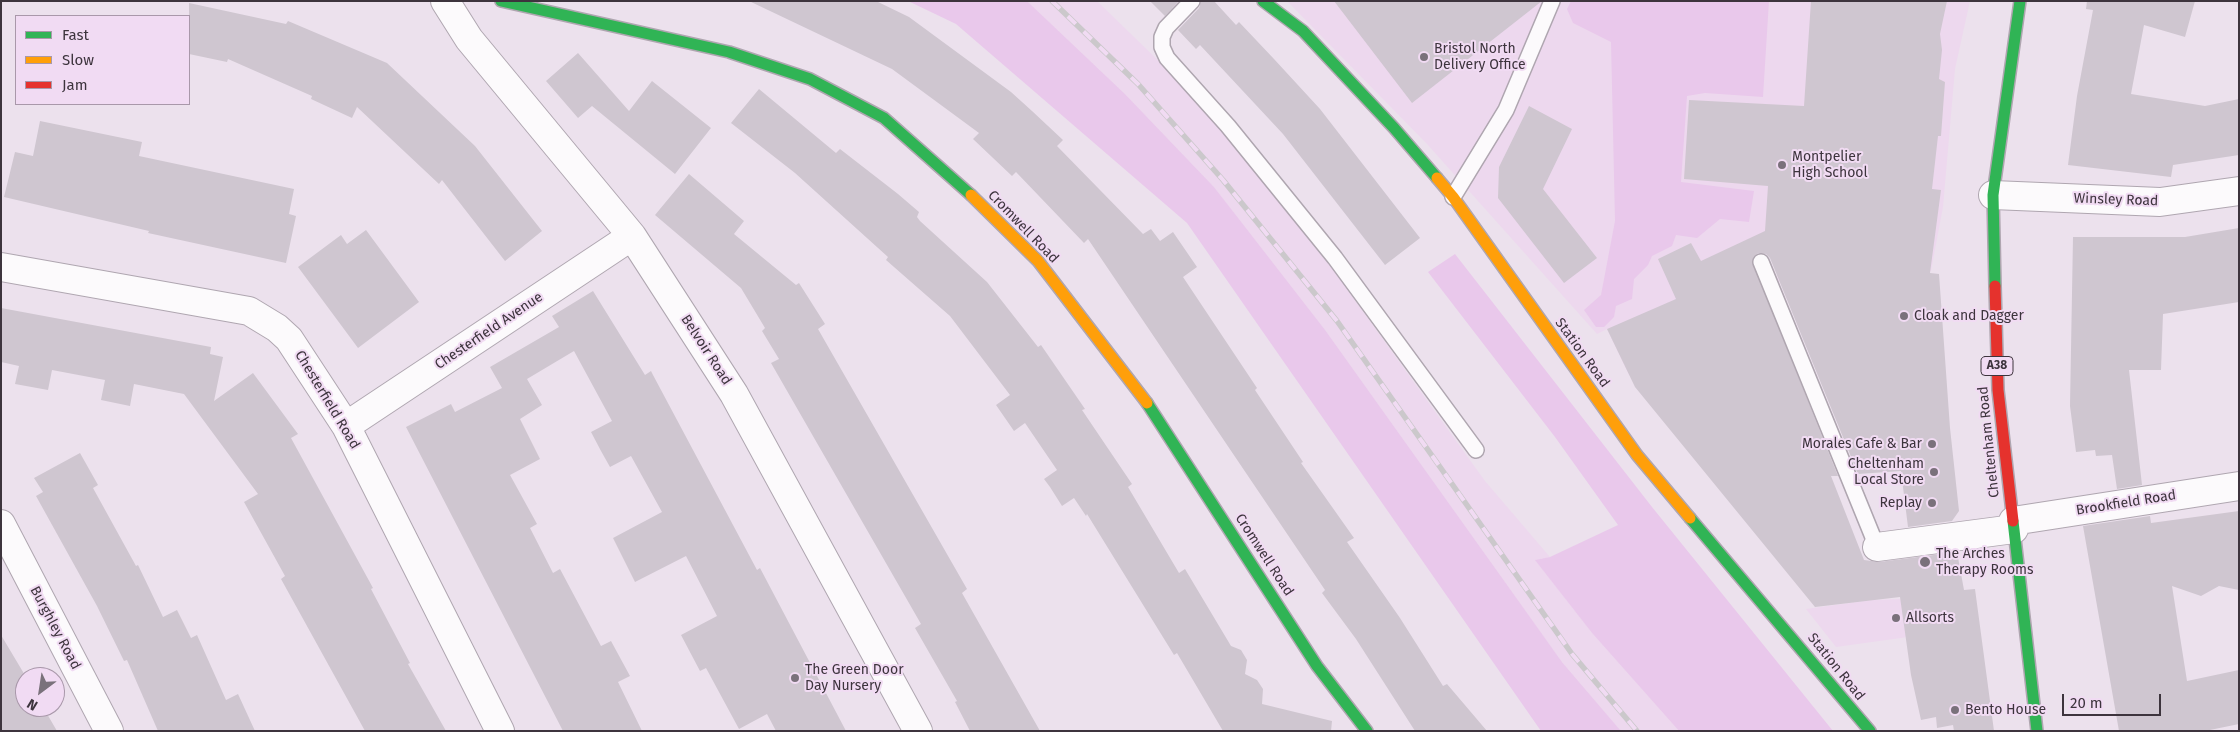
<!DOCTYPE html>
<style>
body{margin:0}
#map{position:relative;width:2240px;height:732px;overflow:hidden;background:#ece1ed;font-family:"Fira Sans",sans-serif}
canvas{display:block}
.frame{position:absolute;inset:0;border:2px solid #3d343d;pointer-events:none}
.legend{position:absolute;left:15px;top:15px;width:175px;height:90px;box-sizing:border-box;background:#f1dbf3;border:1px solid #a998aa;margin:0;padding:6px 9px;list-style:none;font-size:15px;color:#3d343d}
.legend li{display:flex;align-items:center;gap:10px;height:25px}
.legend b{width:25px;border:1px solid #a998aa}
.north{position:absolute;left:15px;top:667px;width:50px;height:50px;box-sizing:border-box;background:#f1dbf3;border:1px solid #a998aa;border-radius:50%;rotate:211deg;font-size:14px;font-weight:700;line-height:20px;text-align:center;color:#3d343d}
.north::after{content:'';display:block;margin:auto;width:18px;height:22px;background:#7a717b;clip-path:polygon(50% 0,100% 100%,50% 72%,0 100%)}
.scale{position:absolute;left:2062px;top:694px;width:99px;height:22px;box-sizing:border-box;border:2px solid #3d343d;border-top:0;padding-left:6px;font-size:15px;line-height:18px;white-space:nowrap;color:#3d343d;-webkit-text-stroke:4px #f1dbf3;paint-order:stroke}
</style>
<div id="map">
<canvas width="2240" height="732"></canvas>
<div class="frame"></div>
<ul class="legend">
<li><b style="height:6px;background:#30b455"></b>Fast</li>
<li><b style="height:6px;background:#ff9f0a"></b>Slow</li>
<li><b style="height:6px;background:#e5322d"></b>Jam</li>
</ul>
<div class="north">N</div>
<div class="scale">20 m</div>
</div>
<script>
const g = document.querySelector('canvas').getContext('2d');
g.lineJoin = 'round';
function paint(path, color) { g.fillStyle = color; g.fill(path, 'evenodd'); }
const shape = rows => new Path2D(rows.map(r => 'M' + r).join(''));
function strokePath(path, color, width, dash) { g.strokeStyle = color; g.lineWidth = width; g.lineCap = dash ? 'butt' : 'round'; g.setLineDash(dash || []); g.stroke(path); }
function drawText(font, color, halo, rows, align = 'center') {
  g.font = font + ' "Fira Sans",sans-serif'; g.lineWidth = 4; g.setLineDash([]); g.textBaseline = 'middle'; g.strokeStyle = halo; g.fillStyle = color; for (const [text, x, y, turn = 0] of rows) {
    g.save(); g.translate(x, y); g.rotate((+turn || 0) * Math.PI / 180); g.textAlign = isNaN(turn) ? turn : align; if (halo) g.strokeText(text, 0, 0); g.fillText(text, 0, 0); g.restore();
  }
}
paint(shape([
 [1027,1,1097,1,1167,69,1223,131,1328,263,1485,481,1550,557,1536,560,1592,633,1679,731,1621,731,1562,662,1214,187,1125,94],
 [1287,1,1970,1,1955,69,1943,207,1931,271,1870,266,1865,293,1777,282,1780,239,1739,243,1638,370,1629,375,1607,329,1597,334,1427,144],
 [1900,599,1980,627,1836,647,1806,609,1871,600]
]), '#edd8ee');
paint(shape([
 [908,1,1027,1,1125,94,1214,187,1325,330,1562,662,1621,731,1541,731,1187,223,956,24],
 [1571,1,1769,1,1763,97,1705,93,1687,96,1681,182,1754,191,1749,222,1720,219,1697,238,1676,235,1672,246,1652,256,1648,265,1634,279,1632,299,1616,306,1614,317,1604,327,1596,327,1584,310,1601,295,1615,221,1611,42,1573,23,1567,9],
 [1455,254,1652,507,1833,731,1679,731,1592,633,1535,560,1550,557,1618,525,1555,437,1428,272]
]), '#e9c8eb');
paint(shape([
 [749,1,876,1,909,17,1011,92,1032,111,1063,140,1057,146,1143,234,1151,229,1160,241,1173,232,1197,267,1183,277,1257,388,1255,390,1303,462,1301,463,1354,538,1347,542,1400,618,1443,686,1447,684,1487,731,1415,731,1356,639,1322,593,1325,590,1088,239,1084,243,1016,172,1012,176,973,139,979,133,892,69],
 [1150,1,1179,1,1165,16],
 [1201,1,1214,1,1236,25,1239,22,1274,59,1320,109,1420,238,1385,265,1283,134,1200,45,1196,49,1178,30,1199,8],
 [1334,1,1542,1,1412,103],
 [1811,1,1947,1,1940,34,1942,50,1939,79,1945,82,1941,136,1938,136,1932,189,1941,190,1930,273,1939,274,1950,428,1959,511,1952,521,1908,527,1901,471,1858,474,1770,258,1766,254,1758,253,1752,261,1838,476,1831,476,1864,560,1879,562,1957,552,1964,590,1975,589,1994,731,1954,731,1953,725,1937,728,1936,717,1921,720,1911,675,1900,597,1815,607,1635,387,1607,329,1676,299,1658,259,1691,243,1701,261,1765,231,1768,186,1684,179,1689,100,1804,106],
 [2087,1,2195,1,2185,37,2144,25,2131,94,2205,106,2239,99,2239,155,2173,165,2171,177,2068,165,2077,96,2093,10,2086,9],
 [189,3,286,24,288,21,387,63,475,146,542,231,505,261,442,180,439,184,357,107,352,118,311,99,312,96,228,59,227,62,189,54],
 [578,53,629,111,652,81,711,128,675,174,592,106,578,118,546,81],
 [759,89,836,153,840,149,898,194,919,212,917,217,920,221,987,282,1038,347,1041,345,1085,409,1082,410,1132,484,1128,487,1179,573,1185,569,1231,646,1241,650,1247,660,1245,674,1257,680,1263,689,1262,704,1332,721,1331,731,1223,731,1177,653,1174,655,1087,514,1086,516,1074,498,1062,506,1050,487,1044,479,1057,470,1025,423,1014,431,996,405,1010,395,950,316,886,260,888,257,795,173,731,123],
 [1529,106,1572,129,1543,189,1597,258,1564,283,1498,198,1499,167],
 [40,121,142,142,139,156,294,189,289,214,296,216,286,263,148,233,149,231,4,197,15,152,33,156],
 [689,174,744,221,734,234,796,285,799,283,825,324,818,329,967,589,962,593,1040,731,970,731,955,702,957,701,915,628,921,624,771,363,779,359,762,331,765,328,741,288,655,215],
 [2239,228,2239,302,2163,314,2161,370,2129,370,2142,485,2117,489,2112,455,2096,456,2095,450,2076,452,2070,406,2073,237,2185,237],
 [366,230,419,302,358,348,298,267,341,235,347,244],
 [593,291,645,375,651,371,653,375,757,570,760,568,846,731,776,731,767,714,739,729,706,668,700,671,681,635,717,616,686,556,635,582,613,538,662,512,631,456,610,467,601,451,591,432,612,421,574,351,527,379,542,405,520,419,540,459,510,475,537,524,530,528,553,573,560,569,601,646,611,641,630,676,618,682,642,731,563,731,406,427,451,404,455,412,502,388,490,367,559,327,552,316],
 [1,308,211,347,210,354,223,357,214,401,253,373,298,434,291,438,373,588,371,589,410,663,408,664,446,731,365,731,281,579,285,576,244,502,258,494,184,394,134,384,130,406,101,400,105,380,52,370,48,390,15,384,19,366,1,362],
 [80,453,98,485,93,488,136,566,138,565,163,617,177,610,191,638,197,635,226,700,238,694,255,731,158,731,127,660,124,661,97,606,36,496,43,492,34,478],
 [2239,511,2239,590,2219,586,2201,596,2172,586,2187,681,2239,670,2239,724,2205,731,2119,731,2083,526,2150,516,2151,523],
 [1,635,26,677,25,707,43,707,57,731,1,731]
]), '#cfc6d0');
const lane = shape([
 [1192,1,1166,28,1162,37,1162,47,1167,58,1228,126,1335,258,1476,450],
 [1453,197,1506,110,1552,1],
 [1761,262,1877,547]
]);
const street = shape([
 [445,1,469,39,632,236,734,394,918,731],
 [1993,195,2160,202,2239,191],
 [1,267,249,311,277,328,289,339,346,426,500,731],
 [346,426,632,236],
 [2013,521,2239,486],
 [1,524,109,731],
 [1877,547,2014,529]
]);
const fast = shape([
 [501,1,729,52,810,79,884,118,971,195],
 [1263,1,1303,31,1394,128,1437,178],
 [1995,286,1993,195,2020,1],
 [1147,403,1317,666,1367,731],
 [1690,518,1870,731],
 [2013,521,2037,731]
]);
const slow = shape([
 [1437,178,1453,197,1637,455,1690,518],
 [971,195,1038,261,1147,403]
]);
const jam = shape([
 [1995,286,1998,390,2013,521]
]);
strokePath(lane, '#afa6b0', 18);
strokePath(street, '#afa6b0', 30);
strokePath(fast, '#afa6b0', 14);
strokePath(slow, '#afa6b0', 14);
strokePath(jam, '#afa6b0', 14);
strokePath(lane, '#fcfafc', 15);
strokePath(street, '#fcfafc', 28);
strokePath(fast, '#30b455', 11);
strokePath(slow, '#ff9f0a', 11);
strokePath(jam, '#e5322d', 11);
const rail = shape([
 [1052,1,1138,84,1223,180,1337,321,1572,654,1637,731]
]);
strokePath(rail, '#cbc8cb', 5.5);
strokePath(rail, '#f1dbf3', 4, [11]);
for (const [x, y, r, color] of [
 [1424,57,5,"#7a717b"],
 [1782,165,5,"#7a717b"],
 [1904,316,5,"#7a717b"],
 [1932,444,5,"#7a717b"],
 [1934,472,5,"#7a717b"],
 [1932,503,5,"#7a717b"],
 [1925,562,6,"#7a717b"],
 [1896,618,5,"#7a717b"],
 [795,678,5,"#7a717b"],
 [1955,710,5,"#7a717b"]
]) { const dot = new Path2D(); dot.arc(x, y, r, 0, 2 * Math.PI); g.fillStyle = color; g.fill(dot); strokePath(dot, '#f1dbf3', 2); }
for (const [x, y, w] of [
 [1997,366,32]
]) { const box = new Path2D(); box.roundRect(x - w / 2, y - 9.5, w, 19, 4); g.fillStyle = '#f1dbf3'; g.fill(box); strokePath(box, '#3d343d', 1); }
drawText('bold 12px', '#3d343d', null, [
 ["A38",1997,366]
]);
drawText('14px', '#3d343d', '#f1dbf3', [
 ["Bristol North",1434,49],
 ["Delivery Office",1434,65],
 ["Montpelier",1792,157],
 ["High School",1792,173],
 ["Cloak and Dagger",1914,316],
 ["Morales Cafe & Bar",1922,444,"right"],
 ["Cheltenham",1924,464,"right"],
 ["Local Store",1924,480,"right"],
 ["Replay",1922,503,"right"],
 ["The Arches",1936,554],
 ["Therapy Rooms",1936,570],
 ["Allsorts",1906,618],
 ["The Green Door",805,670],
 ["Day Nursery",805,686],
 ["Bento House",1965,710]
], 'left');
drawText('14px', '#3d343d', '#f1dbf3', [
 ["Winsley Road",2116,200,2],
 ["Cromwell Road",1023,227,46],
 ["Chesterfield Avenue",489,331,-34],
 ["Belvoir Road",706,350,57],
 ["Station Road",1582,353,54],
 ["Chesterfield Road",327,400,59],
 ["Cheltenham Road",1989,442,-96],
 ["Brookfield Road",2126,503,-9],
 ["Cromwell Road",1264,555,57],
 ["Burghley Road",55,628,62],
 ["Station Road",1836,667,51]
]);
</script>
